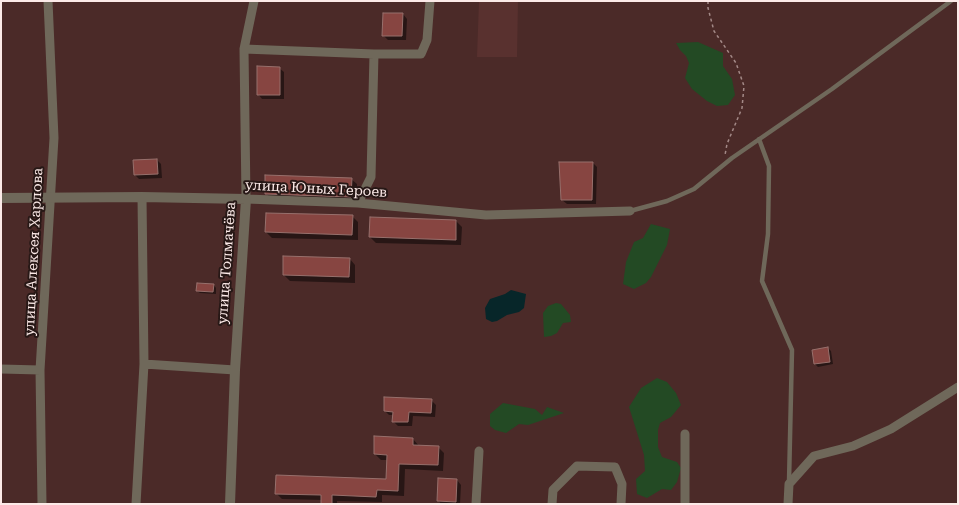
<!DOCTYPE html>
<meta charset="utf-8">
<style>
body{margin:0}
#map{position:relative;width:959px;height:505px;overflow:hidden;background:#4b2a28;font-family:"Roboto Serif",serif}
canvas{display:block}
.frame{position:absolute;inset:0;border:2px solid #fceae8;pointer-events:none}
</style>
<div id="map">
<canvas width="959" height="505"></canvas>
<div class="frame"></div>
</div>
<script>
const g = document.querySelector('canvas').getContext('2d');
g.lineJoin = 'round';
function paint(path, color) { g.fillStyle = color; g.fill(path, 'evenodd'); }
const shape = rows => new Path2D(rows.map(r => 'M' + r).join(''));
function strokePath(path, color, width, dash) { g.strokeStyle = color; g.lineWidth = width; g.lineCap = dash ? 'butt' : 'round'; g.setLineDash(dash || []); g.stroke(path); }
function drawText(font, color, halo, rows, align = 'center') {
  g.font = font + ' "Roboto Serif",serif'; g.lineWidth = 4; g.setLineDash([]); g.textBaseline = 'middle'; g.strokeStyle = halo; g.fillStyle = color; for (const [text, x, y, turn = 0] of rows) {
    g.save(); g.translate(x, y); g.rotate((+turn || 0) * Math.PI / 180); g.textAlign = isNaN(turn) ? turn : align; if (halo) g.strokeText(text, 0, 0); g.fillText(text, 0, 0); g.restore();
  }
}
paint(shape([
 [479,1,518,1,517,57,477,57]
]), '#59312f');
paint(shape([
 [698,42,723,53,723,66,732,79,735,95,728,105,717,106,707,101,692,89,685,78,689,63,686,56,680,50,676,43],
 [651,224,670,229,667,245,651,277,646,283,634,289,623,284,626,262,634,242,643,238],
 [556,303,561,304,570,315,571,322,563,323,557,333,551,336,544,337,543,313,548,306],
 [657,378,667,382,676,393,681,405,671,417,660,423,658,430,658,447,662,457,677,462,681,468,677,482,671,490,662,489,647,498,637,494,636,479,645,471,644,455,629,407,641,388],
 [503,403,535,409,542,415,547,407,564,413,528,425,519,424,506,433,495,430,490,426,490,414]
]), '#234a24');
paint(shape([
 [511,290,526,294,524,308,519,312,507,315,497,321,492,322,486,319,485,308,490,299,505,294]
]), '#072629');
paint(shape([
 [403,14,407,19,406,40,388,40,383,35],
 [279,68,284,72,284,99,262,99,258,94],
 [157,160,161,164,162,178,139,179,135,175],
 [593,163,597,167,596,204,567,204,562,200],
 [351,179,357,184,357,202,271,199,266,193],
 [352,216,358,222,358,240,272,238,266,232],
 [456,221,462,227,461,245,376,243,370,237],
 [350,259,355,265,355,283,290,281,284,275],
 [214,285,216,288,216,294,200,293,197,291],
 [828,348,831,351,833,364,818,367,815,364],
 [431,400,436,405,435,417,413,416,412,426,398,426,393,421,393,415,389,415,385,411],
 [375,437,413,439,419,446,438,447,444,453,443,471,405,469,404,496,382,495,382,502,337,501,337,504,322,504,322,500,282,499,276,493,387,480,388,460,381,460,375,454],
 [457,480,461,485,460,504,441,504,438,500]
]), '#0007');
const building = shape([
 [383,13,403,13,402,36,382,36,383,13],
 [257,66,280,67,280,95,257,95,257,66],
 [157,159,158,174,134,175,133,160,157,159],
 [559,162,593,162,592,200,561,200,559,162],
 [265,175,352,178,351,197,265,194,265,175],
 [266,213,353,215,352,235,265,232,266,213],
 [370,217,456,220,456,240,369,237,370,217],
 [283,256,350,258,349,277,283,275,283,256],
 [197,283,214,284,213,292,196,291,197,283],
 [828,347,830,362,814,364,812,350,828,347],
 [384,397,432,399,431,413,409,412,408,422,392,422,393,412,384,411,384,397],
 [374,436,413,438,413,445,439,446,438,465,399,464,398,491,377,490,376,497,332,495,332,504,321,504,321,495,275,494,276,475,386,479,387,455,374,454,374,436],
 [438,478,457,479,456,502,437,501,438,478]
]);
paint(building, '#874541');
strokePath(building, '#97706c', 1);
strokePath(shape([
 [708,1,708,8,714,31,736,63,744,86,742,108,727,144,725,155]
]), '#a38987', 1.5, [3, 3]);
strokePath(shape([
 [759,139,769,166,768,234,762,281,792,350,789,482],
 [630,211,667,201,694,189,732,158,832,89,951,1]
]), '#6f685a', 4.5);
strokePath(shape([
 [254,1,244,49,246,199,358,203,486,215,630,211],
 [244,49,374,54,421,54,427,40,430,1],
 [358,203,371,177,374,54],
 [144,364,235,370],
 [1,369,40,370],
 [685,434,685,504],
 [42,504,40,370,54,138,48,1],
 [136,504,144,364,142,197],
 [476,504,479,451],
 [552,504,553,490,577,466,615,467,622,484,621,504],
 [788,504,789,484,814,456,853,446,891,429,958,387]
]), '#6f685a', 9);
strokePath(shape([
 [1,198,142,197,246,199,235,370,230,504]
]), '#6f685a', 10);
drawText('14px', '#fceae8', '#271816', [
 ["улица Юных Героев",316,189,3],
 ["улица Алексея Харлова",34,252,-87],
 ["улица Толмачёва",227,263,-86]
]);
</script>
